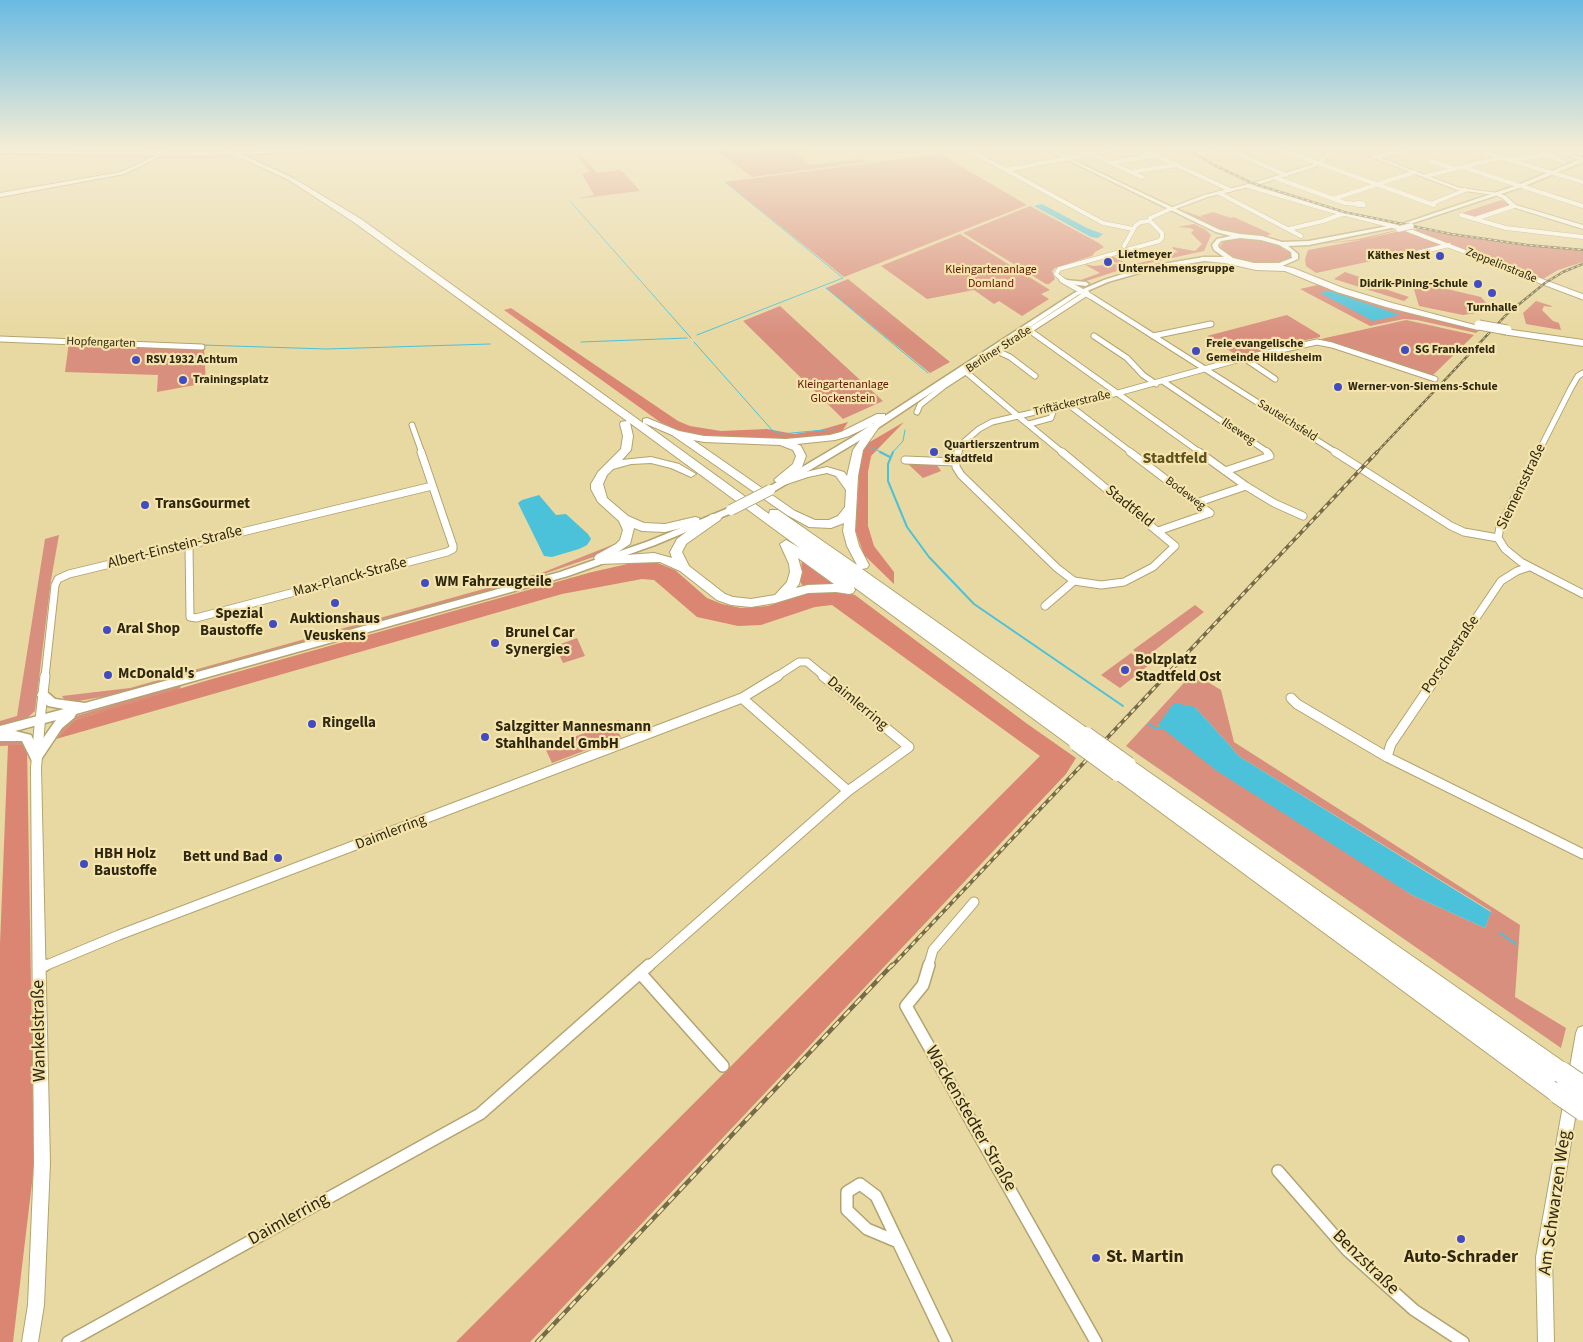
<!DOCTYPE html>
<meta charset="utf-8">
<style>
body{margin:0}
canvas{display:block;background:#e8d8a1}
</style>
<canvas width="1583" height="1342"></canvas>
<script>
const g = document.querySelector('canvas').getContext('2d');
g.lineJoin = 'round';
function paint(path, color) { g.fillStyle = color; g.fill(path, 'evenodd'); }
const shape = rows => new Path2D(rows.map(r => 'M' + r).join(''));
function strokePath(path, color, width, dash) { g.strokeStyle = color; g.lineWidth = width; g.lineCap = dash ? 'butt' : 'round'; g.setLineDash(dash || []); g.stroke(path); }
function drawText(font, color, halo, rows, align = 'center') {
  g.font = font + ' "Source Sans 3",sans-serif'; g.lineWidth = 4.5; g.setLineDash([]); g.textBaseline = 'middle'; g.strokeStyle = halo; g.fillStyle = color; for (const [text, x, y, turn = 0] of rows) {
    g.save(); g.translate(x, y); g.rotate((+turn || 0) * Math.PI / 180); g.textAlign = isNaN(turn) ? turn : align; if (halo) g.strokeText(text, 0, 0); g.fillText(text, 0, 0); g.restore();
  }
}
paint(shape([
 [713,148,727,148,733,151,745,152,756,151,765,148,840,148,797,153,810,165,862,159,867,162,752,177],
 [576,154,580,154,597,173,619,170,623,172,640,191,576,199,594,195,582,174,590,172],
 [940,154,1027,205,844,277,725,182],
 [1501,200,1511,205,1475,218,1462,213],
 [1030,206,1097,242,1104,247,1095,252,1092,256,1055,268,1052,271,1055,279,1049,284,1046,284,963,233],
 [1177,208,1209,220,1200,216,1213,212,1231,218,1234,217,1271,234,1266,236,1284,241,1302,241,1394,227,1354,236,1307,243,1286,243,1268,238,1226,232],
 [1194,224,1206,230,1211,235,1204,251,1126,268,1080,283,1070,282,1065,279,1071,282,1078,281,1100,273,1084,264,1094,266,1118,264,1107,257,1110,255,1130,265,1162,258,1159,256,1178,252,1172,248,1173,247,1195,251,1202,244,1191,233,1194,230,1190,228,1178,227],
 [1401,229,1403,229,1362,240,1404,230,1445,245,1316,273,1306,266,1305,259,1308,250,1361,240,1320,244,1359,239],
 [1419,229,1528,245,1583,250,1583,262,1558,270,1541,280,1412,230],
 [960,234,1050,290,1041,294,1049,299,1022,316,999,301,994,304,974,290,927,299,881,266],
 [1233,237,1272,241,1290,251,1291,256,1289,259,1277,264,1254,263,1235,259,1229,256,1220,247,1224,240],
 [1345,272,1389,287,1385,289,1409,297,1404,301,1334,279],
 [848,279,950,362,930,373,826,288],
 [1418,282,1481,297,1488,305,1476,313,1463,315,1419,306,1412,283],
 [1322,284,1481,329,1476,333,1417,320,1404,319,1370,326,1300,289],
 [1536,301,1552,306,1551,307,1544,306,1542,310,1553,321,1559,323,1561,330,1526,324,1523,313],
 [780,306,833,355,883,401,843,419,743,321],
 [1287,315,1320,335,1320,337,1274,347,1272,348,1275,350,1241,358,1207,336],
 [1406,320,1474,335,1431,377,1321,339],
 [69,342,204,348,206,383,157,392,158,375,65,372],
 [908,464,937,465,941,471,923,478],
 [59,535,51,580,35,711,25,720,9,725,27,745,0,746,0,721,17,716,45,539],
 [617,543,605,553,506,587,129,692,67,703,62,696,130,688,544,572],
 [1195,605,1204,612,1145,658,1133,650],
 [577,638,585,656,563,663,555,646],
 [1131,653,1149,665,1120,688,1101,675],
 [1193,673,1221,690,1234,742,1520,925,1515,997,1566,1028,1561,1048,1126,746],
 [1195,707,1240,757,1491,911,1485,928,1412,895,1158,725],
 [182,684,179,690,75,720,56,739,52,740,59,729,73,717],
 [619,720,619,725,615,727,621,737,552,763,545,748]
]), '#d98f7e');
paint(shape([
 [144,148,211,148,221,151,169,153,138,151],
 [511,308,678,421,690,426,721,431,767,429,794,434,820,430,848,422,841,433,786,440,699,436,682,432,660,422,504,310],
 [904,422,871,456,868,472,868,526,874,546,894,572,894,584,864,555,856,532,856,521,860,457,863,450,868,443],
 [802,560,841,587,802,585,800,581],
 [655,562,675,570,707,598,722,604,741,608,768,606,803,594,820,590,836,590,855,595,1026,723,1076,758,1066,774,530,1342,456,1342,1040,756,832,605,815,607,761,625,738,626,697,617,654,580,642,579,562,594,56,739,75,720,212,679,592,572,632,563],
 [8,745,27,745,34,1166,13,1342,0,1342,0,944]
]), '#db8672');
paint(shape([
 [1042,204,1087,228,1103,234,1098,238,1091,237,1034,206],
 [1330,291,1400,315,1373,321,1320,293],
 [539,495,556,515,566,514,588,534,591,539,587,545,579,549,552,557,544,556,518,503,522,500],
 [1174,703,1195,707,1240,757,1491,912,1485,928,1412,895,1217,771,1158,725]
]), '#4bc2da');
strokePath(shape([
 [570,201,691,338],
 [826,288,928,373],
 [697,335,843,278,725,182],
 [581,342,687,338],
 [694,342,772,430,781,434,835,429],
 [202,345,326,349,490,344],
 [870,447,883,453],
 [892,453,903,441,905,430]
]), '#4bc2da', 1);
strokePath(shape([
 [880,452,890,457],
 [893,452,888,464,888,481,907,527,929,557,974,604,1123,706],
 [1149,724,1155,728,1162,728],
 [1500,933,1516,944]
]), '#4bc2da', 2);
const streetFar4 = shape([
 [1077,148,1142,177],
 [1121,148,1006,170,1103,223,1133,229],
 [1140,148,1230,190],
 [1224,148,1286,175],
 [1276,148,1434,205],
 [1469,148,1583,182],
 [1533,148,1564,162],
 [968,150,1006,170],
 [1199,153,1227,149],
 [1376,157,1418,148],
 [1511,160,1549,155],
 [1431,161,1455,169],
 [1111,163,1155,155],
 [1463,167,1520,186],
 [1131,172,1176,165],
 [1426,176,1499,158],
 [1276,178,1345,203,1357,204],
 [1248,186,1325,209,1405,229,1541,281],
 [1524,187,1583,206],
 [1219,193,1301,236],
 [1333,199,1415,172],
 [1357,203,1362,203,1364,205,1358,205,1357,203],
 [1431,204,1465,190],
 [1461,215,1506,228,1583,237],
 [1475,219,1514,206],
 [1289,229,1323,221,1342,214],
 [1124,246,1136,225,1141,222,1150,221],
 [1405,256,1449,245],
 [1064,281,1056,274,1059,269,1159,241,1162,238,1162,233,1150,221,1150,218,1168,210]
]);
const streetFar3 = shape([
 [1062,280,1092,297,1337,453],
 [1538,280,1583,297],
 [1029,330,1201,453],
 [1094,336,1127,358,1143,375,1156,384],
 [1153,336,1211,324],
 [0,339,202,347],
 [997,351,1010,357,1035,376],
 [1244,358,1275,379],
 [966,372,1018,416],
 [1164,382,1269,453],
 [1069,405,1132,453],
 [917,412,920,405,944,386,1087,293],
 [1018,416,1063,453],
 [1018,416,1118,393,1244,358,1317,342,1332,345,1435,379],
 [1029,424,1051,418,1054,409],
 [412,425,422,453],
 [958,453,964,442,979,429,992,422,1018,416],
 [1538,453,1571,388,1578,376,1583,373]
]);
const streetFar2 = shape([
 [958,452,956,456,956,467,961,475,1057,568,1074,581,1101,585,1124,582,1153,567,1175,546,1062,452],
 [1130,452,1210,513],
 [1199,452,1246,486,1274,503,1303,516],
 [1335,452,1451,526,1464,532,1498,538],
 [1538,452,1500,527,1498,538,1505,549,1521,562,1583,594],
 [905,460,955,462],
 [1225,471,1270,456,1267,452],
 [1196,503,1246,486],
 [1158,531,1210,513],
 [189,545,190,617,196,618,447,552,453,549,453,546,421,452],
 [1045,606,1074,581],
 [45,677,55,585,58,579,69,574,432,486],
 [776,677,799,662,807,662,825,677],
 [1436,677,1501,581,1517,571,1529,567]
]);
const streetFar1 = shape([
 [823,676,909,747,848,791],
 [1437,676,1391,744,1387,757,1583,854],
 [1291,698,1297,704,1387,757],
 [40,720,45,676],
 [42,967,119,935,742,698,778,676],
 [648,967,848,791,742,698],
 [928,967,933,950,974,902]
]);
const street = shape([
 [929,965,923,985,906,1006,1096,1342],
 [39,968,45,965],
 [641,974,723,1066],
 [1278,1171,1347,1250,1414,1310,1463,1342],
 [860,1184,876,1196,898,1242,867,1229,847,1210,847,1192,860,1184],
 [898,1242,946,1342],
 [68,1342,480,1114,649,965]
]);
const secondary = shape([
 [1332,148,1336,148,1321,164,1315,167,1257,185,1208,197,1170,211,1165,210,1204,195,1253,183,1311,165,1317,162,1332,148],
 [1348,148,1353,148,1460,188,1498,193,1506,196,1516,205,1583,225,1583,229,1512,207,1502,198,1495,195,1457,190,1348,148],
 [1549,148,1554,148,1583,158,1583,161,1549,148],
 [161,153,165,154,124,174,0,197,0,193,121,172,161,153],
 [40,716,44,717,45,720,41,768,50,1163,44,1305,38,1342,22,1342,28,1305,34,1163,31,768,35,720,36,717,40,716],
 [1583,1026,1583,1073,1579,1089,1574,1091,1569,1089,1567,1084,1576,1033,1578,1028,1583,1026],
 [1571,1093,1576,1095,1578,1100,1552,1257,1554,1342,1538,1342,1536,1257,1564,1100,1566,1095,1571,1093]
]);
const primary = shape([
 [315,148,346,148,343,150,201,156,0,153,0,149,201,152,315,148],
 [1043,148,1048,148,1220,230,1240,234,1262,236,1282,242,1309,241,1393,225,1396,227,1309,245,1288,246,1298,254,1298,259,1280,267,1254,267,1231,261,1204,261,1146,271,1108,282,1078,295,857,442,773,492,767,492,767,488,851,438,1074,293,1104,280,1145,267,1204,257,1224,257,1214,250,1212,245,1217,239,1231,236,1216,232,1043,148],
 [1240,238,1261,240,1279,245,1291,252,1292,258,1279,263,1254,263,1233,258,1219,248,1218,245,1221,241,1240,238],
 [1583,158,1583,162,1522,187,1407,225,1402,224,1518,185,1583,158],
 [1066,280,1086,282,1089,284,1086,286,1064,283,1064,281,1066,280],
 [731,507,734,508,734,512,655,545,568,576,76,714,74,718,62,728,40,761,36,763,32,761,22,741,0,741,0,726,64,709,48,706,39,698,37,695,39,692,47,692,55,699,85,703,560,572,649,541,731,507],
 [56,720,37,747,31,735,15,731,56,720]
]);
const highway = shape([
 [219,148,227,148,235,152,232,154,219,148],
 [237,154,241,154,293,178,361,219,643,423,643,419,647,418,679,431,704,436,786,439,830,435,841,432,877,414,885,414,885,418,872,424,879,427,863,450,858,476,855,531,859,546,869,565,867,568,862,569,1091,731,1093,735,1091,739,1083,740,1084,743,1082,747,1077,749,1072,747,854,587,855,590,853,593,849,594,836,592,808,593,775,603,751,607,731,605,717,600,680,571,660,562,598,564,594,558,596,555,616,544,620,540,623,530,619,521,598,502,591,489,591,484,598,472,621,449,623,436,620,424,621,422,627,421,355,223,289,180,237,156,237,154],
 [630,423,800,548,786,540,780,544,789,564,790,572,787,582,775,595,751,599,733,597,725,594,689,566,682,552,686,544,720,520,722,517,720,514,712,514,700,522,699,518,695,517,665,524,644,523,628,516,607,498,603,484,607,475,613,469,631,464,651,463,671,468,691,477,696,474,679,464,651,457,622,460,631,450,633,436,630,423],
 [644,423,672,435,787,515,809,527,831,528,844,523,843,531,847,546,857,565,778,510,770,510,769,514,644,423],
 [870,426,853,450,847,476,844,472,827,467,793,475,802,467,806,456,801,446,797,444,835,440,849,436,870,426],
 [693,440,704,442,780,445,793,450,796,456,793,464,776,478,774,480,776,482,784,485,808,477,827,473,836,476,846,490,845,507,838,516,829,520,815,520,795,511,693,440],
 [697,524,677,539,670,552,672,558,654,553,612,556,630,544,634,528,642,531,665,532,697,524],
 [798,558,834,584,808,585,796,588,799,584,802,572,798,558],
 [1201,257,1225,259,1256,266,1270,267,1274,264,1293,268,1343,288,1392,303,1482,327,1478,330,1386,307,1337,292,1285,271,1256,270,1225,263,1204,261,1200,259,1201,257],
 [1505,329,1583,340,1583,346,1502,334,1502,330,1505,329],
 [1128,759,1133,761,1568,1065,1571,1072,1568,1079,1561,1082,1556,1080,1565,1086,1568,1093,1565,1100,1558,1103,1551,1100,1113,777,1110,773,1113,769,1118,767,1122,768,1120,765,1123,761,1128,759]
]);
strokePath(streetFar4, '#b3a46f', 5);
strokePath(streetFar3, '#b3a46f', 7);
strokePath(streetFar2, '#b3a46f', 9);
strokePath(streetFar1, '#b3a46f', 11);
strokePath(street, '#b3a46f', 14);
strokePath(secondary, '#b3a46f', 2);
strokePath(primary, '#b3a46f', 3);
strokePath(highway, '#b3a46f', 2);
strokePath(streetFar4, '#fff', 4);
strokePath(streetFar3, '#fff', 5);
strokePath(streetFar2, '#fff', 7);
strokePath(streetFar1, '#fff', 9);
strokePath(street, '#fff', 11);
paint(secondary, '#fff');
paint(primary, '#fff');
paint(highway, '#fff');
const railFar2 = shape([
 [1186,148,1214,165,1252,183,1344,212,1451,234,1527,245,1583,250],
 [1376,453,1507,314,1545,283,1563,272,1583,264]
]);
const railFar1 = shape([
 [891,967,1377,452]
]);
const rail = shape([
 [537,1342,892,965]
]);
strokePath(railFar2, '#766c49', 2.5);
strokePath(railFar1, '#766c49', 4);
strokePath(rail, '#766c49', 4.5);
strokePath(railFar2, '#f5e5ad', 1, [3]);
strokePath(railFar1, '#f5e5ad', 2, [5]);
strokePath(rail, '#f5e5ad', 2.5, [8]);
const primaryBridgeFar1 = shape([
 [1399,229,1411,226]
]);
const primaryBridge = shape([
 [731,510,770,490]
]);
const highwayBridgeFar3 = shape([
 [232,152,239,155]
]);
const highwayBridgeFar2 = shape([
 [1479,325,1507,330]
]);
const highwayBridgeFar1 = shape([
 [1086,735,1128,765],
 [1077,743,1118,773]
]);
const highwayBridge = shape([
 [1561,1072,1583,1087],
 [1558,1093,1583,1110]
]);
strokePath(primaryBridgeFar1, '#b3a46f', 7, []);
strokePath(primaryBridge, '#b3a46f', 12, []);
strokePath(highwayBridgeFar3, '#b3a46f', 9, []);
strokePath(highwayBridgeFar2, '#b3a46f', 11, []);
strokePath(highwayBridgeFar1, '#b3a46f', 18, []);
strokePath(highwayBridge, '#b3a46f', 23, []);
strokePath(primaryBridgeFar1, '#fff', 5.5);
strokePath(primaryBridge, '#fff', 10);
strokePath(highwayBridgeFar3, '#fff', 8);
strokePath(highwayBridgeFar2, '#fff', 9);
strokePath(highwayBridgeFar1, '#fff', 16);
strokePath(highwayBridge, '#fff', 21);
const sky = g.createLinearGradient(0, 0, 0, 336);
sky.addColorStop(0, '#69bae2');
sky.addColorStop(0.44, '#f5edd5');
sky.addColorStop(1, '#f5edd500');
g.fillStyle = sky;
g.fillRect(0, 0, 1583, 336);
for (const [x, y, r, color] of [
 [1440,256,5,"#424cc1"],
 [1108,262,5,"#424cc1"],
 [1478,284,5,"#424cc1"],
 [1492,293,5,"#424cc1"],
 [1405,350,5,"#424cc1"],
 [1196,351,5,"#424cc1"],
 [136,360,5,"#424cc1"],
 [183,380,5,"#424cc1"],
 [1338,387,5,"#424cc1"],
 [934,452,5,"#424cc1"],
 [145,505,5,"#424cc1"],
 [425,583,5,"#424cc1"],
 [335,603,5,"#424cc1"],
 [273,624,5,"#424cc1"],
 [107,630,5,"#424cc1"],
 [495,643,5,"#424cc1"],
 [1125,670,5,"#424cc1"],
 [108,675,5,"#424cc1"],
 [312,724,5,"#424cc1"],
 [485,737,5,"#424cc1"],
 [278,858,5,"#424cc1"],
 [84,864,5,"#424cc1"],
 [1461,1239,5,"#424cc1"],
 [1096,1258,5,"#424cc1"]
]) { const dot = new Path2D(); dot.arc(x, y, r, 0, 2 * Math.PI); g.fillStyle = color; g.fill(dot); strokePath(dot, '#f5e5ad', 2); }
drawText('bold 12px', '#2e2812', '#f5e5ad', [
 ["Lietmeyer",1118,255],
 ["Unternehmensgruppe",1118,269],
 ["Käthes Nest",1430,256,"right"],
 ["Didrik-Pining-Schule",1468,284,"right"],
 ["Turnhalle",1492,308,"center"],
 ["Freie evangelische",1206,344],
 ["Gemeinde Hildesheim",1206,358],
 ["SG Frankenfeld",1415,350],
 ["RSV 1932 Achtum",146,360],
 ["Trainingsplatz",193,380],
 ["Werner-von-Siemens-Schule",1348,387],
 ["Quartierszentrum",944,445],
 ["Stadtfeld",944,459]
], 'left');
drawText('12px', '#2e2812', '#f5e5ad', [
 ["Zeppelinstraße",1501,266,22],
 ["Hopfengarten",101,343,2],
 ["Berliner Straße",999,350,-33],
 ["Triftäckerstraße",1072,404,-13],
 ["Sauteichsfeld",1287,421,32],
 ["Ilseweg",1238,432,34],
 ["Bodeweg",1185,494,37]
]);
drawText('12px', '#5f1303', '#f5e5ad', [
 ["Kleingartenanlage",991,270],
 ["Domland",991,284],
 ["Kleingartenanlage",843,385],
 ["Glockenstein",843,399]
]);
drawText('15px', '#2e2812', '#f5e5ad', [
 ["Siemensstraße",1522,487,-64],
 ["Stadtfeld",1129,507,39],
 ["Albert-Einstein-Straße",175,548,-14],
 ["Max-Planck-Straße",350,578,-15],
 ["Porschestraße",1451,655,-56],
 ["Daimlerring",857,704,40],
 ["Daimlerring",391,833,-21]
]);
drawText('bold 15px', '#2e2812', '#f5e5ad', [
 ["TransGourmet",155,505],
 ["WM Fahrzeugteile",435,583],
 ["Spezial",263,615,"right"],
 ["Baustoffe",263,632,"right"],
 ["Auktionshaus",335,620,"center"],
 ["Veuskens",335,637,"center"],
 ["Aral Shop",117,630],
 ["Brunel Car",505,634],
 ["Synergies",505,651],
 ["Bolzplatz",1135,661],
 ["Stadtfeld Ost",1135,678],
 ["McDonald's",118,675],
 ["Ringella",322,724],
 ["Salzgitter Mannesmann",495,728],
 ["Stahlhandel GmbH",495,745],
 ["HBH Holz",94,855],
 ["Baustoffe",94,872],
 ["Bett und Bad",268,858,"right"]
], 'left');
drawText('bold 16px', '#61531e', '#f5e5ad', [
 ["Stadtfeld",1175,459]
]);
drawText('18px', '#2e2812', '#f5e5ad', [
 ["Wankelstraße",40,1031,-91],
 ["Wackenstedter Straße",970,1119,60],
 ["Am Schwarzen Weg",1556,1203,-82],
 ["Daimlerring",289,1220,-29],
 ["Benzstraße",1365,1263,44]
]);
drawText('bold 18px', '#2e2812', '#f5e5ad', [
 ["St. Martin",1106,1258],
 ["Auto-Schrader",1461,1258,"center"]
], 'left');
</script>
